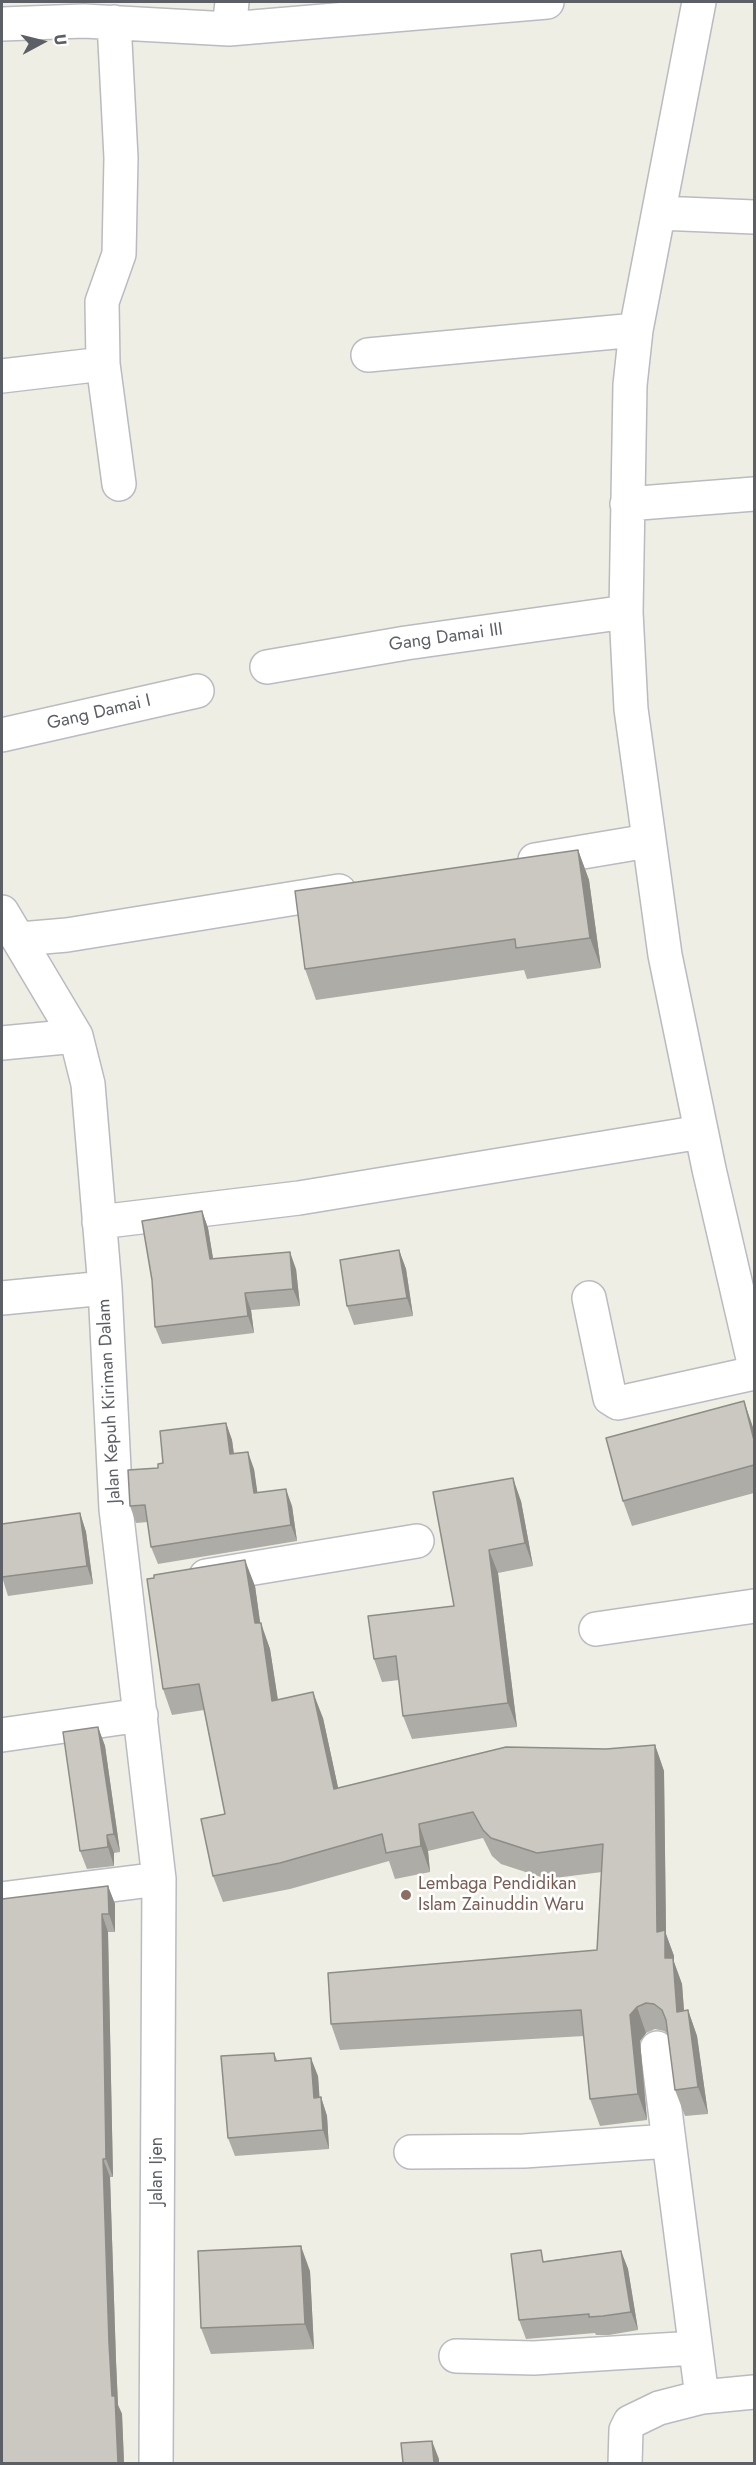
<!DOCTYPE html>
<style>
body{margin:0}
#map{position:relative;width:756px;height:2465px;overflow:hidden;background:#efeee4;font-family:Jost,sans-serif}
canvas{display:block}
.frame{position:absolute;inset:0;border:3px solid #5c5f65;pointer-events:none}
.north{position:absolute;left:12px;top:12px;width:60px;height:60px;-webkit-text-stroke:4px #fff;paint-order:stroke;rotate:83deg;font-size:16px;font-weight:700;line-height:24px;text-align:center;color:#5c5f65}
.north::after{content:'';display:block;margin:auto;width:21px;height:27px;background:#5c5f65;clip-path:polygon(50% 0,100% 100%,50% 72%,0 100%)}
</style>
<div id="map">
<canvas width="756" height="2465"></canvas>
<div class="frame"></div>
<div class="north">U</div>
</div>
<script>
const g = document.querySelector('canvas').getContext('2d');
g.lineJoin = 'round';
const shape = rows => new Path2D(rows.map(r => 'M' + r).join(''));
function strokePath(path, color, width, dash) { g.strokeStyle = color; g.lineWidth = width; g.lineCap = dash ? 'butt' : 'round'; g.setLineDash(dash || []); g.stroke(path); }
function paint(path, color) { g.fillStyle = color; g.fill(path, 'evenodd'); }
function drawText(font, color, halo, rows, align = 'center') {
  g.font = font + ' Jost,sans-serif'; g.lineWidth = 5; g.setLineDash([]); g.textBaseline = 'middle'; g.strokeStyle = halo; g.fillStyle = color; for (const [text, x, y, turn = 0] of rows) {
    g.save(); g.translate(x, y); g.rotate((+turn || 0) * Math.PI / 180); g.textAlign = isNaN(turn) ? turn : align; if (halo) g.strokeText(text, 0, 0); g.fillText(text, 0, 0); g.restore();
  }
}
const minor = shape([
 [699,2,636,330,630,385,626,612,631,709,665,955,709,1169,754,1363],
 [114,22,121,158,119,254,102,302,103,364,119,484],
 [2,24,84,21,229,29,547,2],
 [229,29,232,2],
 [659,213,754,217],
 [368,355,636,330],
 [2,376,103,364],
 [627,504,754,494],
 [267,667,406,643,626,612],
 [2,735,197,691],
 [535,860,648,841],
 [2,912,76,1036,88,1084,105,1288,116,1509,159,1879,156,2464],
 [20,939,67,935,339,891],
 [2,1043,76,1036],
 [99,1222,299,1198,701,1132],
 [2,1298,105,1288],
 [589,1298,610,1398,618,1403,754,1373],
 [206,1576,417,1541],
 [596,1629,754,1606],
 [2,1735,141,1715],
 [2,1899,159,1879],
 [657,2048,702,2397],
 [411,2152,524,2151,669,2141],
 [456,2356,534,2358,695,2348],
 [625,2464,626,2430,630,2422,659,2408,702,2397,754,2392]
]);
strokePath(minor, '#b9bbc1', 36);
strokePath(minor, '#fff', 33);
paint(shape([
 [578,850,589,880,601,968,527,979,524,970,316,1000,305,969],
 [202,1211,208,1228,213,1259,296,1269,300,1306,251,1310,254,1333,162,1344,155,1327],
 [399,1250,406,1269,413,1316,354,1325,347,1306],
 [226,1423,232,1440,234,1454,254,1469,257,1493,292,1506,297,1541,158,1564,151,1547,148,1522,136,1523,130,1506,163,1463],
 [754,1430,754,1493,632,1526,623,1501],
 [521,1501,533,1566,498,1573,517,1727,412,1739,403,1716,399,1680,382,1682,374,1659,454,1606],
 [80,1513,86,1532,93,1584,8,1596,2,1577],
 [255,1586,260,1623,270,1649,278,1700,323,1718,338,1788,606,1749,655,1745,664,1771,666,1934,674,1956,674,1962,682,1984,684,2010,688,2010,697,2036,708,2114,685,2116,675,2090,668,2034,664,2031,655,2029,646,2033,640,2041,647,2120,600,2126,590,2099,584,2036,340,2050,331,2024,597,1950,602,1872,547,1879,501,1864,492,1856,483,1838,428,1851,430,1872,395,1879,389,1861,290,1889,223,1902,213,1876,225,1814,204,1710,172,1715,163,1689],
 [98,1727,105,1746,120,1852,114,1853,114,1866,87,1869,80,1851],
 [108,1886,115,1904,115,1932,108,1932,113,2177,110,2177,116,2361,118,2405,122,2414,124,2463,2,1899],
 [274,2053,277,2060,318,2076,319,2097,321,2097,327,2116,329,2149,235,2156,228,2138],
 [621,2251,628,2269,638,2330,609,2335,596,2335,595,2333,526,2339,519,2320,545,2261],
 [310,2271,314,2349,211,2354,201,2328]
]), '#aeaca6');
paint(shape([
 [578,850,589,880,601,968,590,938],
 [202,1211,208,1228,216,1276,210,1259],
 [399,1250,406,1269,413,1316,407,1298],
 [290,1252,296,1269,300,1306,293,1289],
 [245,1293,251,1310,254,1333,248,1316],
 [744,1401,754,1430,754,1440],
 [226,1423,232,1440,236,1471,230,1454],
 [248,1452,254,1469,260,1510,254,1493],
 [513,1478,521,1501,533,1566,525,1543],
 [286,1489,292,1506,297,1541,291,1525],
 [80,1513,86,1532,93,1584,87,1566],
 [489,1550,498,1573,517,1727,508,1703],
 [245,1560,255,1586,264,1649,255,1623],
 [261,1623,270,1649,282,1727,272,1701],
 [313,1692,323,1718,344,1815,334,1789],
 [98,1727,105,1746,120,1852,114,1834],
 [655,1745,664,1771,666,1934,674,1956,674,1962,682,1984,686,2038,677,2012,665,1958,657,1932],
 [419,1824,428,1851,430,1872,421,1846],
 [107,1835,114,1853,114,1866,108,1847],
 [108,1886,115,1904,115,1932,109,1914],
 [102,1914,108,1932,113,2177,106,2159],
 [637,2007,646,2033,640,2041,647,2120,638,2094,630,2015],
 [688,2010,697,2036,708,2114,698,2087],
 [311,2058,318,2076,321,2116,314,2098],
 [321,2097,327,2116,329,2149,323,2130],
 [103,2159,110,2177,116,2361,118,2405,122,2414,124,2463,118,2463,112,2396,109,2343],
 [301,2246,310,2271,314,2349,305,2324],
 [621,2251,628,2269,638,2330,631,2312],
 [432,2441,439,2459,439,2463,434,2463]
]), '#8d8c87');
const building = shape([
 [578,850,590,938,516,948,515,939,305,969,295,891,578,850],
 [202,1211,210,1259,290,1252,293,1289,245,1293,248,1316,155,1327,152,1280,142,1221,202,1211],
 [399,1250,407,1298,347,1306,340,1260,399,1250],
 [744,1401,754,1440,754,1465,623,1501,606,1438,744,1401],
 [226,1423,230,1454,248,1452,254,1493,286,1489,291,1525,151,1547,145,1505,130,1506,128,1470,158,1468,158,1464,163,1463,160,1431,226,1423],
 [513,1478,525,1543,489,1550,508,1703,403,1716,396,1656,374,1659,368,1616,454,1606,433,1492,513,1478],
 [80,1513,87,1566,2,1577,2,1524,80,1513],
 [245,1560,255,1623,261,1623,272,1701,313,1692,334,1789,506,1747,606,1749,655,1745,657,1932,665,1930,665,1958,673,1958,677,2012,688,2010,698,2087,675,2090,666,2020,662,2010,654,2004,646,2003,637,2007,630,2015,638,2094,590,2099,581,2010,331,2024,328,1973,597,1950,603,1844,537,1853,491,1838,483,1830,473,1812,419,1824,421,1846,386,1853,382,1834,280,1863,213,1876,201,1819,225,1814,199,1684,163,1689,147,1579,154,1578,154,1575,245,1560],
 [98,1727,114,1834,107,1835,108,1847,80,1851,63,1732,98,1727],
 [108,1886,109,1914,102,1914,106,2159,103,2159,109,2343,112,2396,115,2396,118,2463,2,2463,2,1899,108,1886],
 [274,2053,275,2061,311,2058,314,2098,321,2097,323,2130,228,2138,221,2056,274,2053],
 [301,2246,305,2324,201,2328,198,2251,301,2246],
 [541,2250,543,2262,621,2251,631,2312,603,2316,589,2317,589,2314,519,2320,511,2254,541,2250],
 [432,2441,434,2463,403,2463,401,2443,432,2441]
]);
paint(building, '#cac8c1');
strokePath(building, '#8d8c87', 1.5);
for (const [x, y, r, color] of [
 [406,1895,6,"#8d6e63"]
]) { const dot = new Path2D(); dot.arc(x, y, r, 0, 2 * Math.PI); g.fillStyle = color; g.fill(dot); strokePath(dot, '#fff', 2); }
drawText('18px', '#5c5f65', '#fff', [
 ["Gang Damai III",446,638,-8],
 ["Gang Damai I",99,713,-13],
 ["Jalan Kepuh Kiriman Dalam",110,1401,-93],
 ["Jalan Ijen",158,2171,-90]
]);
drawText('18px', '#785e54', '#fff', [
 ["Lembaga Pendidikan",418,1885],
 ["Islam Zainuddin Waru",418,1906]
], 'left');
</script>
